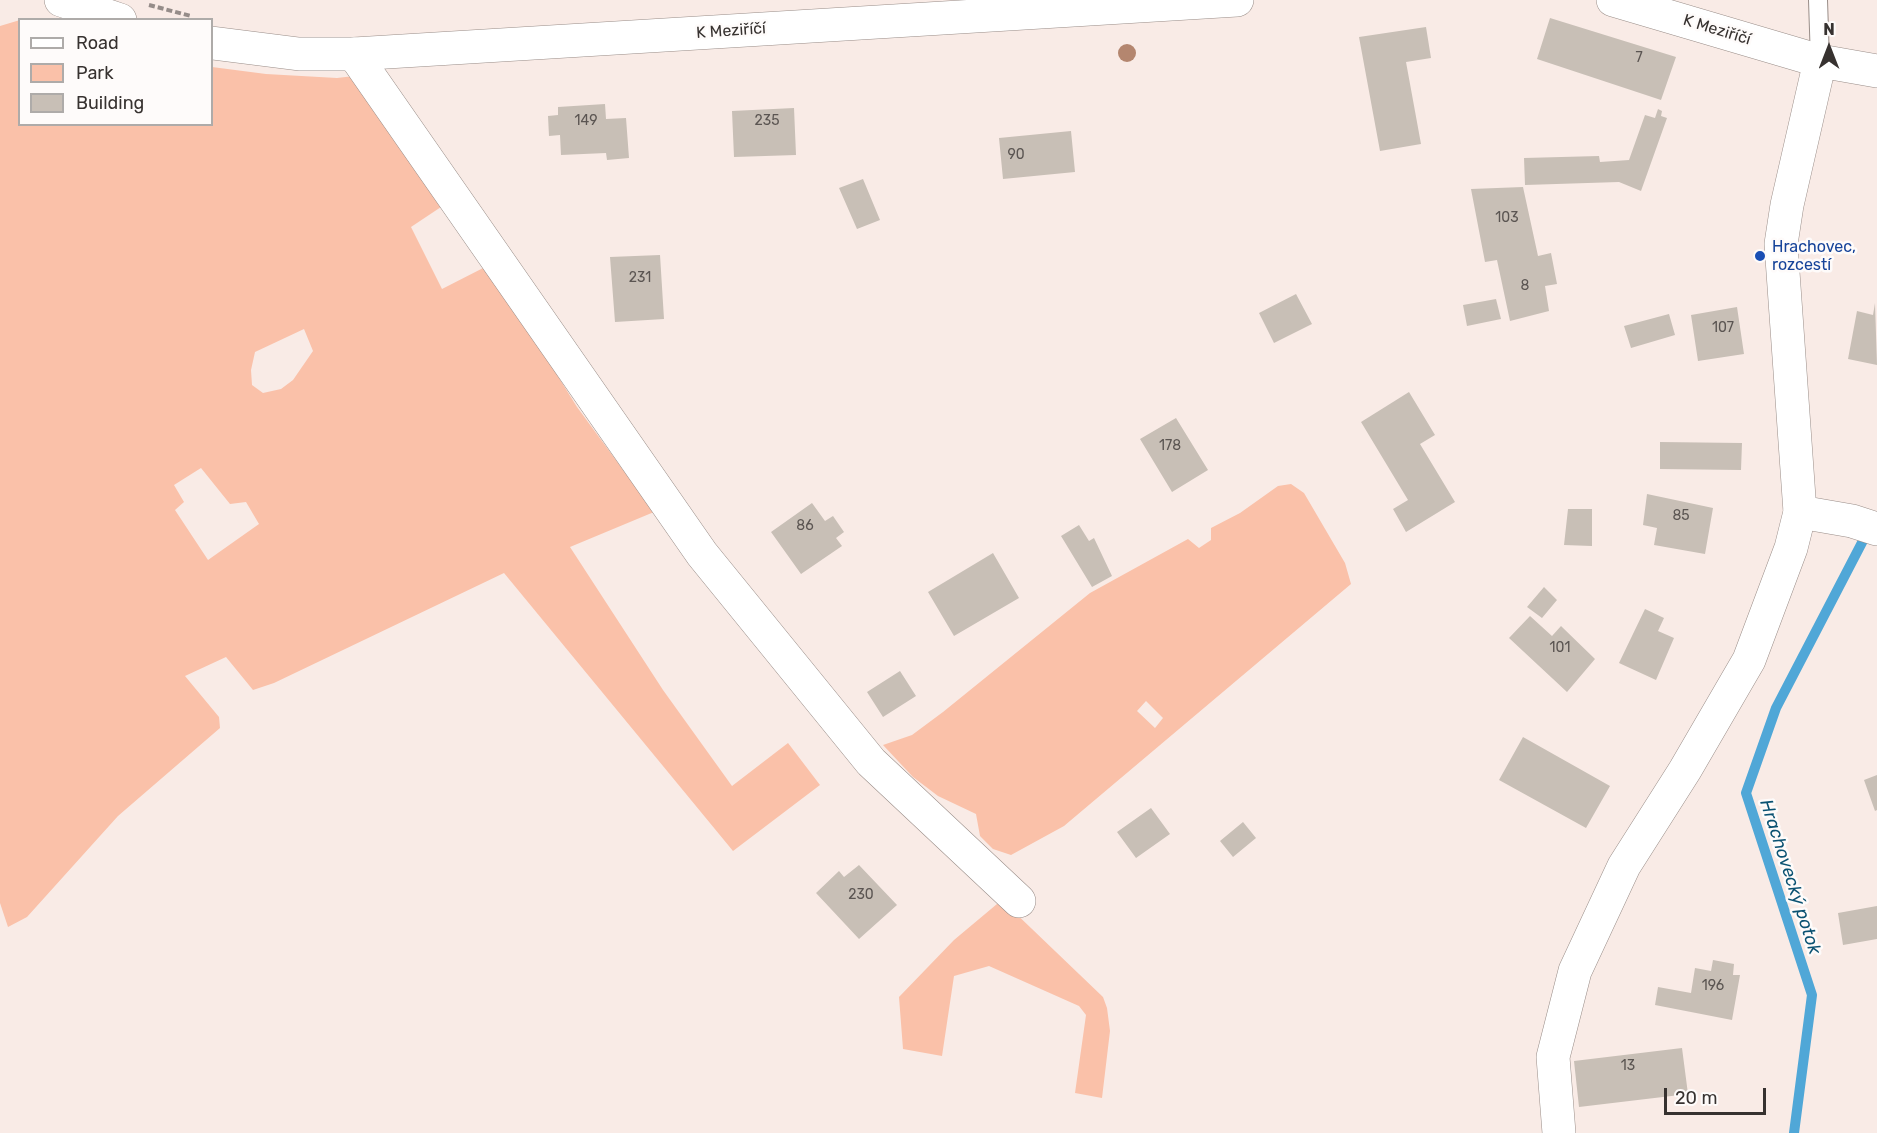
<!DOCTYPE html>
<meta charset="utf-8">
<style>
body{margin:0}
#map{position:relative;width:1877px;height:1133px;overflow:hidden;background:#f9ebe6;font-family:Rubik,sans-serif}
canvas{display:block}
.legend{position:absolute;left:18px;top:18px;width:195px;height:108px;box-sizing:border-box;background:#fefbfa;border:2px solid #aeaba9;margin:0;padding:8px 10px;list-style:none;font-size:18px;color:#373230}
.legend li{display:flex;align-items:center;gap:12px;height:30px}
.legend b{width:30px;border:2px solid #aeaba9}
.north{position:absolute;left:1799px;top:18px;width:60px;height:60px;-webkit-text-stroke:4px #fefbfa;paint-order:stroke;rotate:0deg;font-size:16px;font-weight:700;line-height:24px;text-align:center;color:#373230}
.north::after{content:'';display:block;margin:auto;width:21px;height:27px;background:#373230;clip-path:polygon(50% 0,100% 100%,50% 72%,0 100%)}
.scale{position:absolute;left:1664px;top:1088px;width:102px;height:27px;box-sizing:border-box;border:3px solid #373230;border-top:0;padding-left:8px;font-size:18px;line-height:21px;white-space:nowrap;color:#373230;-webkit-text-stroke:4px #fefbfa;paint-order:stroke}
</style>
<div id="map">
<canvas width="1877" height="1133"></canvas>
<ul class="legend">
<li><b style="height:8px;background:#fff"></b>Road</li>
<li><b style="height:16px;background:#fac1a9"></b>Park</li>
<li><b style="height:16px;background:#c8bfb6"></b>Building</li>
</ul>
<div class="north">N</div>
<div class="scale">20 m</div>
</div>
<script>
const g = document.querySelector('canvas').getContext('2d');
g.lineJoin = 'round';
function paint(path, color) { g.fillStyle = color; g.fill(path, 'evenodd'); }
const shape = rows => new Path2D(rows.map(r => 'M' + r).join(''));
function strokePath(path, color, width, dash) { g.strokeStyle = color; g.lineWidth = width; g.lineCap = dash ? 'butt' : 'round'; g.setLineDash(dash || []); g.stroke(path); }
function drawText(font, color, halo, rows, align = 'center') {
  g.font = font + ' Rubik,sans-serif'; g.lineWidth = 5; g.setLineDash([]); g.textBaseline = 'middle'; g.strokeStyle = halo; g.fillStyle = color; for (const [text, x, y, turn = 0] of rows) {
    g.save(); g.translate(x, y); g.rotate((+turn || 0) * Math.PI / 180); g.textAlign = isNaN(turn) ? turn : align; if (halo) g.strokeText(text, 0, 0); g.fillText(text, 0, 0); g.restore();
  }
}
paint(shape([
 [20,20,20,124,212,124,212,67,266,74,337,78,363,75,450,201,411,227,442,289,489,265,577,407,654,512,570,547,663,690,732,786,788,743,820,785,733,851,504,573,274,683,253,690,226,657,185,676,219,717,220,728,118,816,27,917,8,927,0,903,0,26],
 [304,329,313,351,293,380,281,389,263,393,252,385,251,370,255,352],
 [201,468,230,504,246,502,259,524,208,560,175,510,184,502,174,485],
 [1291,484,1304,493,1345,563,1351,584,1064,826,1011,855,993,849,980,836,976,814,938,796,913,777,883,745,912,735,943,712,1090,593,1188,539,1199,548,1211,540,1211,528,1240,513,1278,486],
 [1146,701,1163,718,1155,728,1137,711],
 [997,904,1008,906,1103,997,1107,1008,1110,1031,1102,1098,1075,1093,1086,1015,1079,1006,989,966,954,976,942,1056,903,1049,899,997,954,940]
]), '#fac1a9');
strokePath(shape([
 [1794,1133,1812,995,1746,793,1776,708,1868,531]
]), '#50a7d7', 10);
paint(shape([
 [1550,18,1676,57,1661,100,1537,59],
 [1426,27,1431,58,1406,62,1421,144,1380,151,1359,37],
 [605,104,606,119,626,118,629,158,607,160,606,153,561,155,560,135,549,136,548,116,558,115,558,107],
 [794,108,796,155,734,157,732,111],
 [1658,109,1662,111,1661,116,1667,118,1641,191,1619,182,1525,185,1524,158,1599,156,1600,162,1629,160,1645,115,1655,118],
 [1071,131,1075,172,1003,179,999,138],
 [863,179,880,220,857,229,839,188],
 [1523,187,1538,256,1551,253,1557,284,1545,286,1549,311,1510,321,1497,260,1485,262,1471,189],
 [660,255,664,319,615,322,610,257],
 [1296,294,1312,324,1274,343,1259,313],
 [1496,299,1501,319,1467,326,1463,305],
 [1875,303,1877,365,1848,359,1857,311,1873,315],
 [1737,307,1744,354,1698,361,1691,315],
 [1669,314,1675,335,1631,348,1624,326],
 [1409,392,1435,435,1420,444,1455,502,1406,532,1393,509,1408,500,1361,422],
 [1176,418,1208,470,1172,492,1140,439],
 [1660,442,1742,443,1741,470,1660,469],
 [1647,494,1713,508,1705,554,1654,545,1657,528,1643,525],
 [812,503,825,521,833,516,844,532,836,538,842,546,801,574,771,532],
 [1568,509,1592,509,1592,546,1564,545],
 [1079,525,1089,541,1094,538,1112,576,1092,587,1061,536],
 [993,553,1019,598,954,636,928,592],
 [1544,587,1557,600,1542,618,1527,607],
 [1645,609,1664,618,1658,631,1674,638,1656,680,1619,663],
 [1530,616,1552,636,1561,626,1595,659,1567,692,1509,638],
 [900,671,916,696,883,717,867,692],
 [1523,737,1610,786,1586,828,1499,780],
 [1877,775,1877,810,1875,811,1864,780],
 [1151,808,1170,834,1136,858,1117,832],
 [1243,822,1256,838,1233,857,1220,841],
 [859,865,897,905,859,939,816,893,839,871,844,877],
 [1877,906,1877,939,1843,945,1838,913],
 [1713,960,1734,964,1733,975,1740,975,1732,1020,1655,1005,1658,987,1691,993,1695,968,1711,971],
 [1682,1048,1688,1094,1579,1107,1574,1061]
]), '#c8bfb6');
const lane = shape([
 [1818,0,1820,61]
]);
const street = shape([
 [354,54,702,554,871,762,1019,901],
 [1800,512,1852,521,1877,529]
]);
const secondary = shape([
 [61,0,120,20],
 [1613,0,1820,61],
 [212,43,299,54,354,54,1237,0],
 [1559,1133,1553,1057,1575,971,1624,866,1685,770,1749,660,1791,548,1800,512,1781,244,1787,205,1820,61,1877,71]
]);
strokePath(lane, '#998d88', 20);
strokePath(street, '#998d88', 34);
strokePath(secondary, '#998d88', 34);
strokePath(shape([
 [149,5,191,16]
]), '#958c89', 4, [6, 3]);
strokePath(lane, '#fff', 18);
strokePath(street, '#fff', 33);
strokePath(secondary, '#fff', 33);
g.fillStyle = '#b4866f';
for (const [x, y] of [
 [1127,53]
]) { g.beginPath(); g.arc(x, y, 9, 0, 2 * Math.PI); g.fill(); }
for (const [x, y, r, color] of [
 [1760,256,6,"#1a4fb4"]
]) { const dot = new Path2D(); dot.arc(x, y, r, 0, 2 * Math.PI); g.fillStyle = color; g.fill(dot); strokePath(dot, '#fefbfa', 2); }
drawText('14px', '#5b5552', null, [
 ["7",1639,58],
 ["149",586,121],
 ["235",767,121],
 ["90",1016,155],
 ["103",1507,218],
 ["231",640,278],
 ["8",1525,286],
 ["107",1723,328],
 ["178",1170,446],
 ["85",1681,516],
 ["86",805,526],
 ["101",1560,648],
 ["230",861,895],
 ["196",1713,986],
 ["13",1628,1066]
]);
drawText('16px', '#373230', '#fefbfa', [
 ["K Meziříčí",1717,30,17],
 ["K Meziříčí",731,31,-4]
]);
drawText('16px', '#164399', '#fefbfa', [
 ["Hrachovec,",1772,247],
 ["rozcestí",1772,265]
], 'left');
drawText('italic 18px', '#0b5272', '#fefbfa', [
 ["Hrachovecký potok",1790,877,72]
]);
</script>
